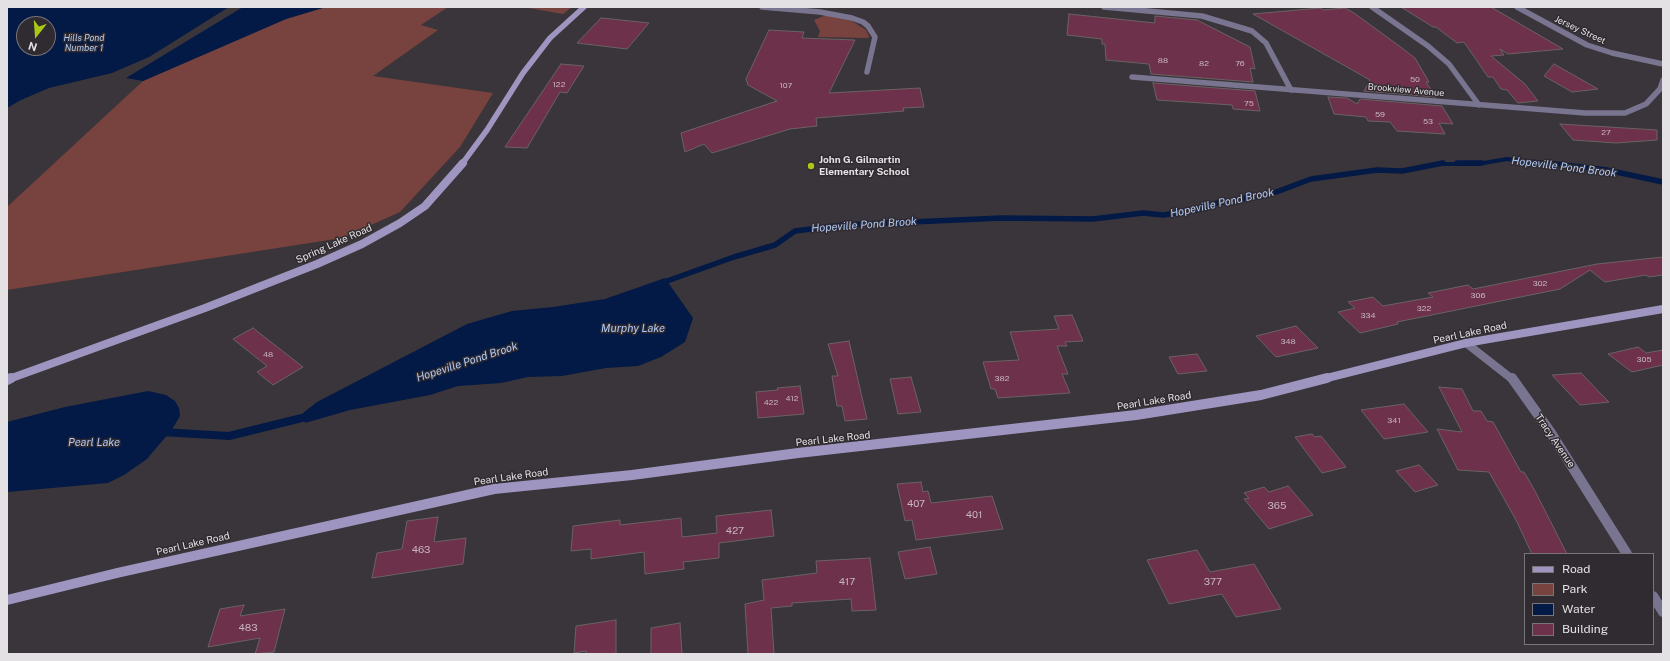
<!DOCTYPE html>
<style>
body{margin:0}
#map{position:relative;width:1670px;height:661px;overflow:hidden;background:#3a353a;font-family:"Public Sans",sans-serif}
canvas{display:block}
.frame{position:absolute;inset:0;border:8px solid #e4e1e4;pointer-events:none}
.legend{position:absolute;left:1524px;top:553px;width:130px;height:92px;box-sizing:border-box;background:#302b30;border:1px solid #787478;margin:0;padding:5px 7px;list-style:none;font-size:12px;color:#e4e1e4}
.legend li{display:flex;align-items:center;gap:8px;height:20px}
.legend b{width:20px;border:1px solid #787478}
.north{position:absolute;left:16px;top:16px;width:40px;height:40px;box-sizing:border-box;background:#302b30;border:1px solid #787478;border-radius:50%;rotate:197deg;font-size:11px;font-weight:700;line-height:16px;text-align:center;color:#e4e1e4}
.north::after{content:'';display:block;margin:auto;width:14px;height:18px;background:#aac718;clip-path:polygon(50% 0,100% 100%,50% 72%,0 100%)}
</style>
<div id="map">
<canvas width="1670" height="661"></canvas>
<div class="frame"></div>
<ul class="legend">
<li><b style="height:5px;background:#9e96c0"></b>Road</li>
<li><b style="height:11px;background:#78433e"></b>Park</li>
<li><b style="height:11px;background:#031946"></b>Water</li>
<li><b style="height:11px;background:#6d314b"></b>Building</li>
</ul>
<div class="north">N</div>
</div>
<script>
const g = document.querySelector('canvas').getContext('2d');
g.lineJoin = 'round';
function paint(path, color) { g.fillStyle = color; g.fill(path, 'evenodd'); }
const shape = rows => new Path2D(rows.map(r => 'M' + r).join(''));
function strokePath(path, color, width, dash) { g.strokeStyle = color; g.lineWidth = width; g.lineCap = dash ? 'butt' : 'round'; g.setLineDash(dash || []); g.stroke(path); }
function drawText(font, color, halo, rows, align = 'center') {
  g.font = font + ' "Public Sans",sans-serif'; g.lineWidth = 3; g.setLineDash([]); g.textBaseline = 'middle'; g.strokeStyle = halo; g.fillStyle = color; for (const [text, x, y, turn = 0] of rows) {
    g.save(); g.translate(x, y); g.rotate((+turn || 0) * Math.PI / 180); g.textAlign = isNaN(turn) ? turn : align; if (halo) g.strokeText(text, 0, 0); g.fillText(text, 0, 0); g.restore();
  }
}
paint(shape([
 [326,7,448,7,421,25,438,30,373,76,493,93,460,147,400,212,342,238,7,290,7,207,143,81,286,19],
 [523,7,572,7,563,14],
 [826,15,852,21,866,30,869,36,868,38,818,37,820,31,814,20]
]), '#78433e');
paint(shape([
 [7,7,229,7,149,57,112,73,49,88,21,100,7,108],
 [24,24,48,24,48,48,24,48],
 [243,7,326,7,286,19,143,81,126,78],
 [665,278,693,318,685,342,661,357,638,366,606,368,562,376,528,377,501,383,458,386,430,395,350,410,305,423,303,413,317,402,467,324,512,311,553,307,605,299],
 [148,391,166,395,175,401,179,408,180,416,171,431,157,447,147,459,124,475,108,483,7,492,7,422,65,407]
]), '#031946');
strokePath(shape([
 [1438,164,1478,164,1507,159,1556,164]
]), '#031946', 4);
strokePath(shape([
 [1457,163,1482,163],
 [1547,163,1607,170,1663,182],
 [663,286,667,281,734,257,775,245,795,231,843,225,1002,218,1093,219,1143,213,1163,215,1202,209,1212,204,1271,194,1311,179,1377,170,1402,171,1443,163]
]), '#031946', 5.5);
strokePath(shape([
 [162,432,229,436,310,416]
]), '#031946', 8);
const building = shape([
 [1401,7,1491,7,1563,49,1508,54,1500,49,1504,55,1491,56,1525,84,1538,101,1518,103,1507,90,1501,89,1493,77,1488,77,1464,42,1457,43,1436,27,1433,27,1401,7],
 [1320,8,1323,10,1345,8,1354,13,1402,48,1415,58,1429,82,1426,82,1436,97,1364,91,1370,80,1253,14,1320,8],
 [1069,14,1155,23,1155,16,1197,20,1250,47,1255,69,1250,68,1253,82,1151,74,1149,64,1106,60,1105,44,1102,44,1102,39,1067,35,1069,14],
 [601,18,602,18,649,23,627,49,577,43,601,18],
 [769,30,804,32,802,38,855,40,829,93,920,88,924,107,903,108,904,111,816,118,817,126,790,129,712,153,704,144,685,152,681,133,777,101,748,85,746,79,769,30],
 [561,64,584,66,567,93,560,92,527,148,505,147,561,64],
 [1554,64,1598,89,1572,92,1544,76,1554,64],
 [1153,83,1255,91,1260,111,1233,109,1232,105,1157,100,1153,83],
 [1328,97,1347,98,1357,104,1360,99,1442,106,1453,124,1439,123,1445,134,1397,131,1390,122,1368,121,1366,117,1334,114,1328,97],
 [1560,124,1657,130,1657,140,1616,143,1573,140,1560,124],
 [1663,257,1663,275,1649,277,1646,275,1605,282,1590,270,1560,289,1397,322,1398,324,1360,333,1338,312,1355,308,1348,302,1373,297,1383,306,1433,297,1428,293,1468,285,1473,289,1597,264,1663,257],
 [1072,315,1083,341,1065,342,1067,346,1057,346,1068,374,1062,374,1070,393,998,398,995,389,991,389,983,362,1019,360,1010,332,1059,329,1054,316,1072,315],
 [1296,326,1318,348,1276,357,1256,336,1296,326],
 [253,328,303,367,273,385,257,372,267,366,233,339,253,328],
 [849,341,867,419,845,421,842,406,837,406,832,376,838,376,828,344,849,341],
 [1638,347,1646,353,1663,350,1663,365,1632,372,1608,354,1638,347],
 [1197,354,1207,371,1178,374,1169,357,1197,354],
 [1581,373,1603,396,1609,402,1580,405,1552,375,1581,373],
 [911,377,921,412,898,414,890,379,911,377],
 [800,386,804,414,758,418,756,392,778,390,777,388,800,386],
 [1439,387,1462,389,1473,411,1481,411,1487,421,1493,422,1521,472,1524,472,1535,491,1567,554,1532,554,1516,520,1489,472,1458,470,1437,429,1462,432,1439,387],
 [1404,404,1428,432,1384,439,1361,410,1404,404],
 [1312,434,1315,437,1321,436,1346,467,1322,473,1295,437,1312,434],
 [1419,465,1438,485,1415,492,1396,471,1419,465],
 [921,482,923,492,928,491,931,503,992,496,1003,529,916,540,912,520,905,521,897,484,921,482],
 [1288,486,1313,515,1269,529,1244,499,1249,498,1244,493,1264,487,1269,492,1288,486],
 [771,510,774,536,719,543,719,558,683,562,684,569,645,574,644,552,591,559,591,549,571,551,573,526,620,520,620,525,681,518,682,537,717,533,716,516,771,510],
 [438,517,434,542,466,538,463,564,372,578,377,553,402,549,407,521,438,517],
 [930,547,937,574,905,579,898,552,930,547],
 [1197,550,1210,572,1254,564,1281,609,1236,617,1222,594,1169,604,1147,560,1197,550],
 [870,558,876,610,852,611,851,599,792,603,792,606,771,608,774,654,748,654,745,604,764,600,762,580,817,573,816,561,870,558],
 [244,605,240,616,285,609,274,652,255,654,260,638,208,647,220,609,244,605],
 [616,620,616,654,586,654,586,651,574,653,576,626,616,620],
 [680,623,682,654,651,654,651,628,680,623]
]);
paint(building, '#6d314b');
strokePath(building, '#6a6264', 1);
strokePath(shape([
 [762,7,820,12,852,18,863,22,868,26,875,37,867,72]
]), '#79748f', 5.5);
strokePath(shape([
 [1104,7,1202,16,1252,31,1266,43,1291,90],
 [1372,7,1428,46,1449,64,1479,105],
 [1517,7,1587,45,1612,53,1663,64],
 [1132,77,1585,113,1625,113,1646,104,1660,89,1663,80]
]), '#79748f', 5.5);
strokePath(shape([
 [1466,343,1512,379]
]), '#79748f', 8);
strokePath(shape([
 [1512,378,1551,433,1627,554],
 [1653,596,1663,612]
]), '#79748f', 10);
strokePath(shape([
 [462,164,487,130,523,73,550,38,584,7]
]), '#9e96c0', 5.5);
strokePath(shape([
 [9,379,205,308,317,264,362,244,400,223,425,206,463,163],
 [1323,379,1466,343,1663,309]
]), '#9e96c0', 8);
strokePath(shape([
 [7,380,11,378],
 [7,600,117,573,494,489,632,475,798,453,1136,415,1261,395,1327,378]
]), '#9e96c0', 10);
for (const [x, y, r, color] of [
 [811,166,4,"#aac718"]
]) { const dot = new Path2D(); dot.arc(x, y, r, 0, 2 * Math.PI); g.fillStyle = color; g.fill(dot); strokePath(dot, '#302b30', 1.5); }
drawText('8px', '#c6b5be', null, [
 ["88",1163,61],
 ["82",1204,64],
 ["76",1240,64],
 ["50",1415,80],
 ["122",559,85],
 ["107",786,86],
 ["75",1249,104],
 ["59",1380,115],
 ["53",1428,122],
 ["27",1606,133],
 ["302",1540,284],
 ["306",1478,296],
 ["322",1424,309],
 ["334",1368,316],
 ["348",1288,342],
 ["48",268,355],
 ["305",1644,360],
 ["382",1002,379],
 ["412",792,399],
 ["422",771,403],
 ["341",1394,421]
]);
drawText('9px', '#e4e1e4', '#302b30', [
 ["Jersey Street",1580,30,25],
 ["Brookview Avenue",1406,90,5]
]);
drawText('italic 9px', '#afcaf8', '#302b30', [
 ["Hills Pond",84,38],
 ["Number 1",84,48]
]);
drawText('bold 10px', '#e4e1e4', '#302b30', [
 ["John G. Gilmartin",819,160],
 ["Elementary School",819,172]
], 'left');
drawText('10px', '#e4e1e4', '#302b30', [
 ["Spring Lake Road",334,244,-24],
 ["Pearl Lake Road",1470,333,-12],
 ["Pearl Lake Road",1154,401,-9],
 ["Pearl Lake Road",833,439,-6],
 ["Tracy Avenue",1555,441,56],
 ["Pearl Lake Road",511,477,-8],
 ["Pearl Lake Road",193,544,-13]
]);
drawText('10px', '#c6b5be', null, [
 ["407",916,504],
 ["365",1277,506],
 ["401",974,515],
 ["427",735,531],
 ["463",421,550],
 ["417",847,582],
 ["377",1213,582],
 ["483",248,628]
]);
drawText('italic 11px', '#afcaf8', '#302b30', [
 ["Hopeville Pond Brook",1564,167,7],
 ["Hopeville Pond Brook",1222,203,-12],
 ["Hopeville Pond Brook",864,225,-4],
 ["Murphy Lake",633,329],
 ["Hopeville Pond Brook",467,362,-18],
 ["Pearl Lake",94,443]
]);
</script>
